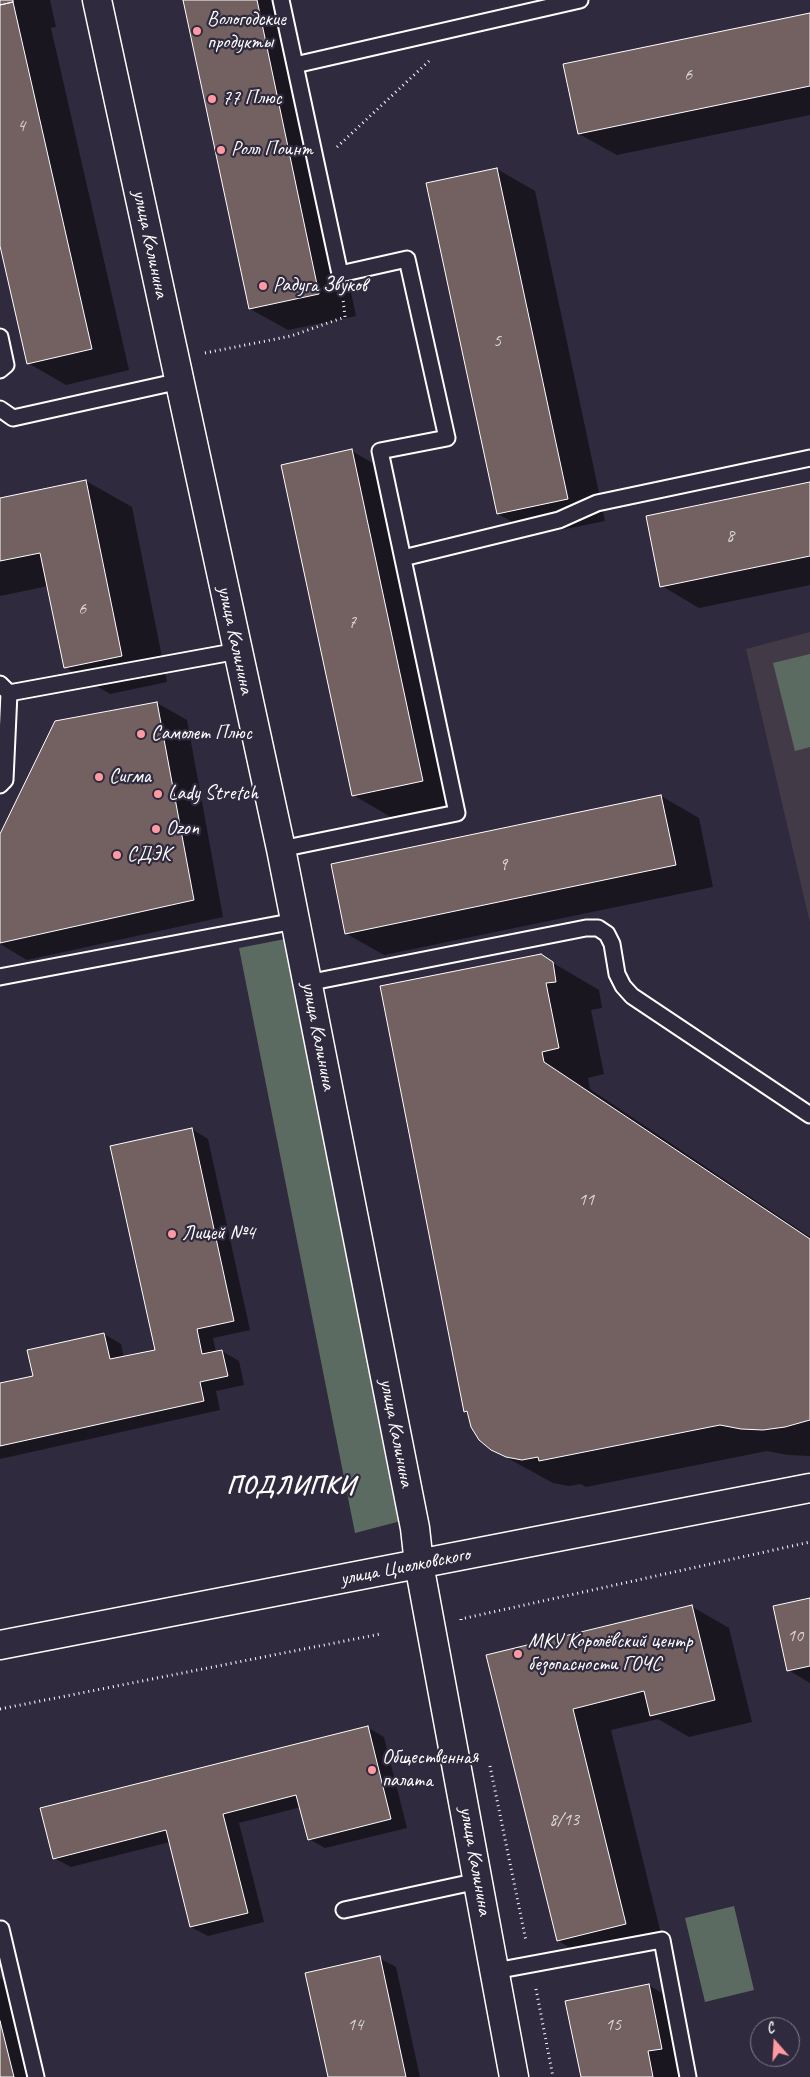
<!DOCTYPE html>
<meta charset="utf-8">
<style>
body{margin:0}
#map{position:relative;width:810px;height:2077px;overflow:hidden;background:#2f2a3d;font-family:Caveat,sans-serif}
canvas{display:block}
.north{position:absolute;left:750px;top:2017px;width:50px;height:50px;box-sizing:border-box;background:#2f2a3d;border:1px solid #827f8b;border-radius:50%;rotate:341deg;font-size:14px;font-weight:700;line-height:20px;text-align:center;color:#fff}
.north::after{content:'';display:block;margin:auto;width:18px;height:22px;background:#ff9aa2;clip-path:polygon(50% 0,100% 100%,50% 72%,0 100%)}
</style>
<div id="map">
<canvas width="810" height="2077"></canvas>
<div class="north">С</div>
</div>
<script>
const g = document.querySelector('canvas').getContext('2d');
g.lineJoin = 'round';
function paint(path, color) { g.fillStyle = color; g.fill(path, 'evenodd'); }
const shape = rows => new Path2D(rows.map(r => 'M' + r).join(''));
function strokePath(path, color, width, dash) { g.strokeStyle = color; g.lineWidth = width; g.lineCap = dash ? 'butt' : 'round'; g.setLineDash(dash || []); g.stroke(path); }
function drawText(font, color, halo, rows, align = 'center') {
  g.font = font + ' Caveat,sans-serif'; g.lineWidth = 4.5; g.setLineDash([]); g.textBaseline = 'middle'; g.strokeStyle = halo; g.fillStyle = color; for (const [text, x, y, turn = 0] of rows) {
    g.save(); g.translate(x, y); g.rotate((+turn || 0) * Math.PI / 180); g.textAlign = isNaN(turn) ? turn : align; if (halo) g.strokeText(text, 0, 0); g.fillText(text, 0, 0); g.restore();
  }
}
paint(shape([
 [810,632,810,923,746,649]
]), '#433a48');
paint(shape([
 [810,654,810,747,795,751,773,663],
 [285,939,401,1521,355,1533,239,948],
 [734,1906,754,1990,705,2002,685,1918]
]), '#5c6b61');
paint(shape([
 [0,0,50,0,56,27,51,28,129,370,66,385,28,363,0,241],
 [184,0,290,0,356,316,288,330,250,309],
 [810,14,810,115,617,155,579,134],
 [497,169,535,191,605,521,536,535,498,514],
 [352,451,390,473,460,802,391,817,353,795],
 [86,481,132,507,167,682,110,694,65,667,48,586,0,596,0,499],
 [810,483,810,585,699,608,662,586],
 [157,703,187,720,223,917,27,960,0,944,0,837,56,722],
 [661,796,699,818,713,887,384,955,347,934,332,865],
 [541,956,599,990,602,1008,591,1010,604,1074,588,1078,590,1089,810,1237,810,1456,788,1455,767,1451,586,1487,581,1484,569,1486,553,1483,491,1449,469,1414,465,1412],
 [192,1129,208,1139,250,1330,213,1338,216,1352,222,1351,239,1361,244,1385,216,1391,220,1410,0,1459,0,1384,34,1377,104,1334,121,1344,124,1358,157,1351],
 [810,1599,810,1683,788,1670],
 [691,1606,729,1628,752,1722,689,1737,658,1719,611,1730,664,1946,596,1962,558,1941,488,1656],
 [367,1727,384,1737,407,1828,325,1848,309,1839,301,1807,239,1823,264,1922,208,1936,191,1927,170,1842,71,1867,54,1858],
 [379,1958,396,1967,420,2077,329,2077],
 [0,1978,25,1993,46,2077,0,2077],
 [648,1985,678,2002,691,2066,677,2068,679,2077,582,2077]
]), '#0007');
const building = shape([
 [0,0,13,0,13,2,0,5,0,0],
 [183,0,257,0,319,294,249,309,183,0],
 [13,2,92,349,27,364,0,246,0,5,13,2],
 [810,13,810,86,578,134,563,64,810,13],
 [497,168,568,499,497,514,426,183,497,168],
 [352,449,423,781,352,796,281,465,352,449],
 [86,480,122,656,64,668,40,553,0,561,0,498,86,480],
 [810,482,810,556,660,587,646,516,810,482],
 [157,702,194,900,0,943,0,834,55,721,157,702],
 [661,795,676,865,345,934,331,864,661,795],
 [541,954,553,962,556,982,546,983,559,1048,542,1052,544,1062,810,1239,810,1420,785,1427,763,1430,741,1429,720,1425,539,1461,538,1457,522,1460,506,1457,491,1450,479,1440,471,1427,467,1411,464,1412,380,986,541,954],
 [192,1128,234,1321,197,1329,202,1354,222,1350,228,1376,200,1382,204,1401,0,1446,0,1383,33,1376,27,1350,104,1333,110,1359,155,1350,110,1146,192,1128],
 [810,1598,810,1666,787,1671,773,1606,810,1598],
 [692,1605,715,1700,650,1716,644,1691,573,1709,626,1924,557,1941,486,1655,692,1605],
 [368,1726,391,1819,308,1840,296,1795,223,1814,248,1913,190,1927,166,1830,53,1859,40,1808,368,1726],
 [380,1956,406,2077,328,2077,305,1973,380,1956],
 [649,1984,662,2049,648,2051,653,2077,581,2077,565,2001,649,1984],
 [0,2021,14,2077,0,2077,0,2021]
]);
paint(building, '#736060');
strokePath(building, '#fff', 1);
const service = shape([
 [281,0,340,274,407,259,447,438,380,451,457,813,281,849],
 [295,65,580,0],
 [0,337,6,365,0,370],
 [0,409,13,418,180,381],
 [403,558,559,520,597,503,810,458],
 [0,684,9,693,5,780,0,785],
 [9,693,238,651],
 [0,977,295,921],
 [307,983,586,928,598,928,607,934,612,944,617,974,623,986,632,996,810,1115],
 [344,1910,478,1881],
 [1,1929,36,2077],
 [495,1971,662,1940,688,2077]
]);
const tertiary = shape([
 [97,0,281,849,415,1528,419,1564]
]);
const secondary = shape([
 [419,1564,514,2077],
 [0,1645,810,1488]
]);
strokePath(service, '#fff', 19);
strokePath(tertiary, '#fff', 31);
strokePath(secondary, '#fff', 31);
strokePath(shape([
 [337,147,429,61],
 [205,353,291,336,345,317,343,299],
 [461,1620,461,1619,810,1542],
 [0,1709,380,1634],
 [490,1766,526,1941],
 [536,1989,553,2077]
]), '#fff', 3, [1, 4]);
strokePath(service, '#2f2a3d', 15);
strokePath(tertiary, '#2f2a3d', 28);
strokePath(secondary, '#2f2a3d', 28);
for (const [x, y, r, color] of [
 [197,31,5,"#ff9aa2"],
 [212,99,5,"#ff9aa2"],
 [221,150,5,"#ff9aa2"],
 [263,286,5,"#ff9aa2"],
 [141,734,5,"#ff9aa2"],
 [99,777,5,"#ff9aa2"],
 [158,794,5,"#ff9aa2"],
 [156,829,5,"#ff9aa2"],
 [117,855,5,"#ff9aa2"],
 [172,1234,5,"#ff9aa2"],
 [518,1654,5,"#ff9aa2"],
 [372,1770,5,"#ff9aa2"]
]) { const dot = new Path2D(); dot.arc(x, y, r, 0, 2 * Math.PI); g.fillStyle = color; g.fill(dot); strokePath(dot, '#2f2a3d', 2); }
drawText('18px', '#dcd7d7', null, [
 ["6",688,75],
 ["4",21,126],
 ["5",497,341],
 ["8",730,536],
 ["6",82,609],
 ["7",352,623],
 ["9",503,865],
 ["11",586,1200],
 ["10",795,1636],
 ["8/13",564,1820],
 ["14",355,2025],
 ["15",613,2025]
]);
drawText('20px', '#fff', '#2f2a3d', [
 ["Вологодские",207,20],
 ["продукты",207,43],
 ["77 Плюс",222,99],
 ["Ролл Поинт",231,150],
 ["Радуга Звуков",273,286],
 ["Самолет Плюс",151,734],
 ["Сигма",109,777],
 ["Lady Stretch",168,794],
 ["Ozon",166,829],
 ["СДЭК",127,855],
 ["Лицей №4",182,1234],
 ["МКУ Королёвский центр",528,1642],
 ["безопасности ГОЧС",528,1665],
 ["Общественная",382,1758],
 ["палата",382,1781]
], 'left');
drawText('20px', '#fff', '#2f2a3d', [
 ["улица Калинина",150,244,78],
 ["улица Калинина",235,640,78],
 ["улица Калинина",318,1036,79],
 ["улица Калинина",396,1433,79],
 ["улица Циолковского",405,1567,-11],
 ["улица Калинина",475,1861,80]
]);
g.letterSpacing = '1px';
drawText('bold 25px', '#fff', '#2f2a3d', [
 ["ПОДЛИПКИ",291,1486]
]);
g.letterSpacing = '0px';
</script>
